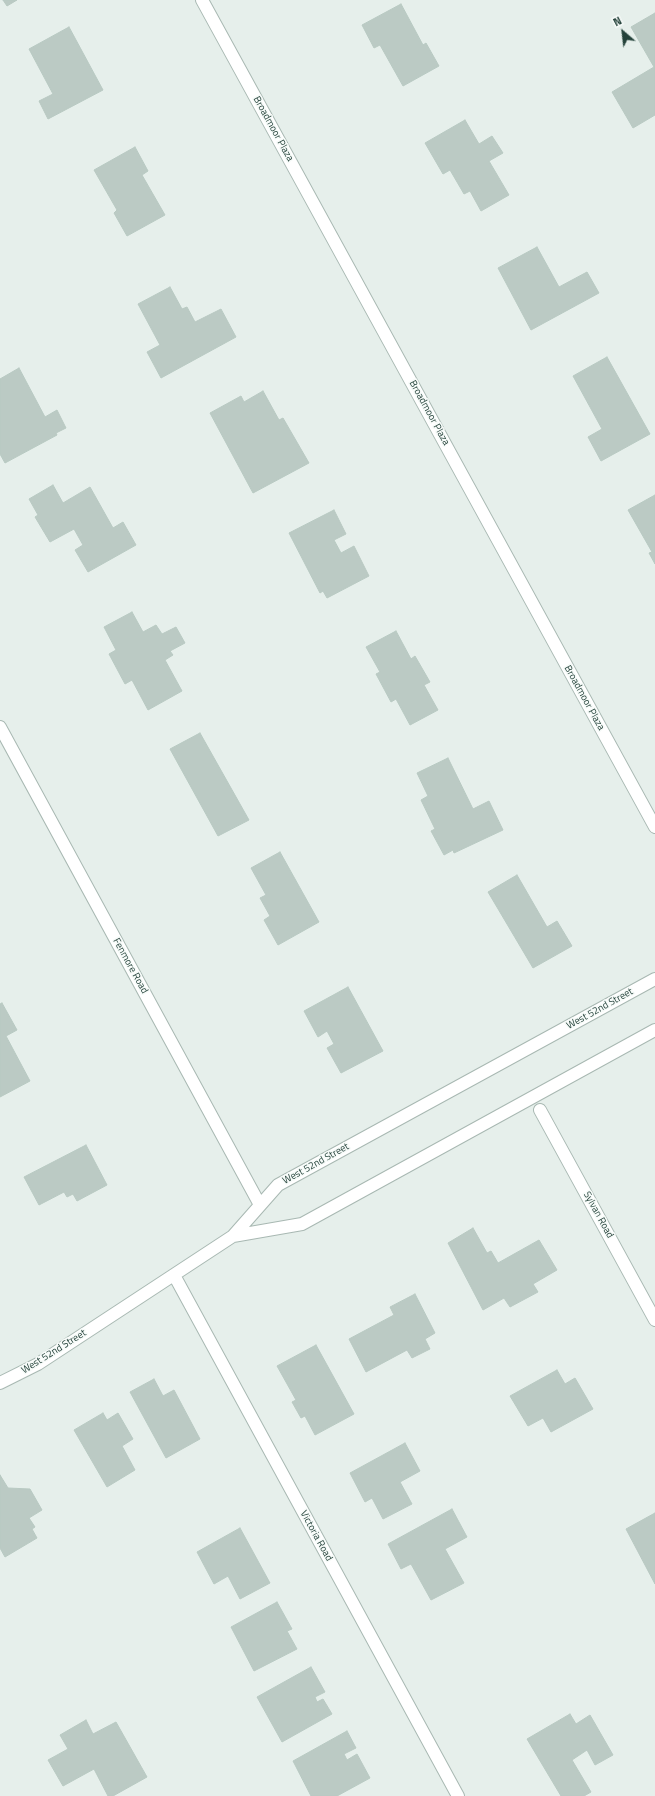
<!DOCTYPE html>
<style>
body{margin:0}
#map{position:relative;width:655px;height:1796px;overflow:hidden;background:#e6efeb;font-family:"Titillium Web",sans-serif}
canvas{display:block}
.north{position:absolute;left:603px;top:12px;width:40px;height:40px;-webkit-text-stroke:3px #f7fbf9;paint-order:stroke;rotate:332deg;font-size:11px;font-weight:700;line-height:16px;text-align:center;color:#24423a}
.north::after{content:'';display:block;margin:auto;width:14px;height:18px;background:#24423a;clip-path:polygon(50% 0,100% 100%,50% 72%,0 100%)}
</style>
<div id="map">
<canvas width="655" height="1796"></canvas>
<div class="north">N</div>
</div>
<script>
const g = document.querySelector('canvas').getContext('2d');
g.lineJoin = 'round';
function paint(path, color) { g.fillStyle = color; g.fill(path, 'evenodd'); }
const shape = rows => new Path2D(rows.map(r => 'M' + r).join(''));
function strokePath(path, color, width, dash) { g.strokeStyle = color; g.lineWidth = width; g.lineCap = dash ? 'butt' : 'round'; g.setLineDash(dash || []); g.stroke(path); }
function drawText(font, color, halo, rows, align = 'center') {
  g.font = font + ' "Titillium Web",sans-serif'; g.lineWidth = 3; g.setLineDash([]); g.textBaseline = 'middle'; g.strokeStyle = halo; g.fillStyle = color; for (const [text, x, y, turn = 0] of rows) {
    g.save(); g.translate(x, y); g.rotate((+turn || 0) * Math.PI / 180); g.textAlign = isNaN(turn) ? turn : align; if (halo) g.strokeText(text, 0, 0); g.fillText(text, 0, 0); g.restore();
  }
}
const building = shape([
 [3,0,17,0,7,6,3,0],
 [401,4,423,45,426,43,439,66,403,86,380,45,374,48,362,25,401,4],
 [655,13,655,115,633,128,612,92,654,67,631,27,655,13],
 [69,27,103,90,48,119,39,101,53,94,29,49,69,27],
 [465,120,479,144,492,136,503,153,489,161,509,195,481,211,470,191,464,194,450,170,443,174,425,143,465,120],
 [135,147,148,171,142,175,165,215,127,236,114,213,117,210,94,170,135,147],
 [537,247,559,287,587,272,599,293,531,330,498,268,537,247],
 [170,287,182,309,187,307,195,322,221,309,236,337,161,378,147,352,160,345,138,304,170,287],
 [607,357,650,434,601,461,588,437,602,429,573,376,607,357],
 [19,368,45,417,57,410,66,428,56,433,57,435,5,463,0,454,0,379,19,368],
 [263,391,279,420,283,418,309,463,253,493,210,413,241,396,244,402,263,391],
 [53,485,63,503,90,487,113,528,123,522,136,545,88,572,75,550,83,545,74,529,50,542,35,517,38,515,29,499,53,485],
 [655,495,655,564,649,553,652,552,628,510,655,495],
 [334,510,346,534,334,540,341,553,354,546,369,576,327,598,323,591,320,593,289,533,334,510],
 [132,612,143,632,156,625,162,634,176,627,185,643,170,651,173,655,165,660,182,691,148,710,132,680,125,684,109,654,116,650,104,627,132,612],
 [396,631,411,659,415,656,430,682,424,685,438,710,410,725,396,699,391,702,376,674,380,672,366,647,396,631],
 [200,733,249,820,218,836,170,749,200,733],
 [448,758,473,809,489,801,503,830,454,853,453,850,444,855,431,831,435,829,421,800,428,796,417,773,448,758],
 [280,852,319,922,278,945,264,920,270,916,260,898,266,895,251,868,280,852],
 [517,875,547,927,557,921,572,946,533,968,488,892,517,875],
 [348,987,383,1051,341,1073,327,1048,334,1044,327,1031,318,1037,304,1011,348,987],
 [2,1003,17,1030,6,1036,30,1081,0,1097,0,1004,2,1003],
 [86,1145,107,1185,77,1201,73,1194,67,1197,64,1192,39,1205,24,1177,86,1145],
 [473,1228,487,1253,491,1251,498,1263,539,1240,557,1270,533,1284,538,1292,510,1307,504,1298,483,1310,448,1243,473,1228],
 [415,1294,435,1333,425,1339,430,1349,412,1358,407,1350,366,1372,349,1339,394,1315,390,1307,415,1294],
 [316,1345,354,1414,315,1435,305,1416,301,1418,292,1402,296,1400,277,1366,316,1345],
 [557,1370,565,1384,575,1378,593,1409,551,1432,543,1418,528,1426,510,1396,557,1370],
 [154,1379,163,1396,174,1390,200,1439,166,1458,130,1392,154,1379],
 [103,1413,107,1420,118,1413,133,1439,122,1446,135,1470,107,1487,74,1430,103,1413],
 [405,1443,420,1471,400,1482,412,1504,383,1519,372,1498,365,1502,350,1473,405,1443],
 [0,1475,8,1488,30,1489,42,1510,29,1518,35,1527,32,1529,37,1538,5,1557,0,1548,0,1475],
 [452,1509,467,1537,445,1549,464,1583,431,1600,411,1564,401,1569,388,1544,452,1509],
 [655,1513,655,1584,626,1529,655,1513],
 [240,1528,270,1583,240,1599,228,1576,214,1584,197,1552,240,1528],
 [277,1602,292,1629,287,1631,297,1649,254,1671,231,1627,277,1602],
 [311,1667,325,1692,315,1697,317,1702,323,1699,332,1714,282,1742,257,1697,311,1667],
 [570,1714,576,1724,590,1715,613,1755,595,1765,587,1750,572,1760,591,1792,584,1796,561,1796,527,1739,570,1714],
 [86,1720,93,1734,116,1722,147,1777,113,1796,108,1796,94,1769,63,1786,48,1760,68,1749,60,1735,86,1720],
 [347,1731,356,1748,344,1754,347,1760,357,1754,370,1778,337,1796,311,1796,293,1761,347,1731]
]);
paint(building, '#bbcac4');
strokePath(building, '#b8c9c2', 1);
const minor = shape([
 [202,0,655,827],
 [0,727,260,1205],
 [540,1110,655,1320],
 [233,1236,302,1224,655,1030],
 [174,1275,458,1796],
 [0,1383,38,1364,233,1236,278,1185,655,979]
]);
strokePath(minor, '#a8b8b2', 14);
strokePath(minor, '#fff', 12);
drawText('10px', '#24423a', '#f7fbf9', [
 ["Broadmoor Plaza",273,129,61],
 ["Broadmoor Plaza",429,413,61],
 ["Broadmoor Plaza",584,698,61],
 ["Fenmore Road",130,966,61],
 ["West 52nd Street",600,1009,-29],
 ["West 52nd Street",316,1164,-29],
 ["Sylvan Road",598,1215,61],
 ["West 52nd Street",54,1352,-32],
 ["Victoria Road",316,1536,61]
]);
</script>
